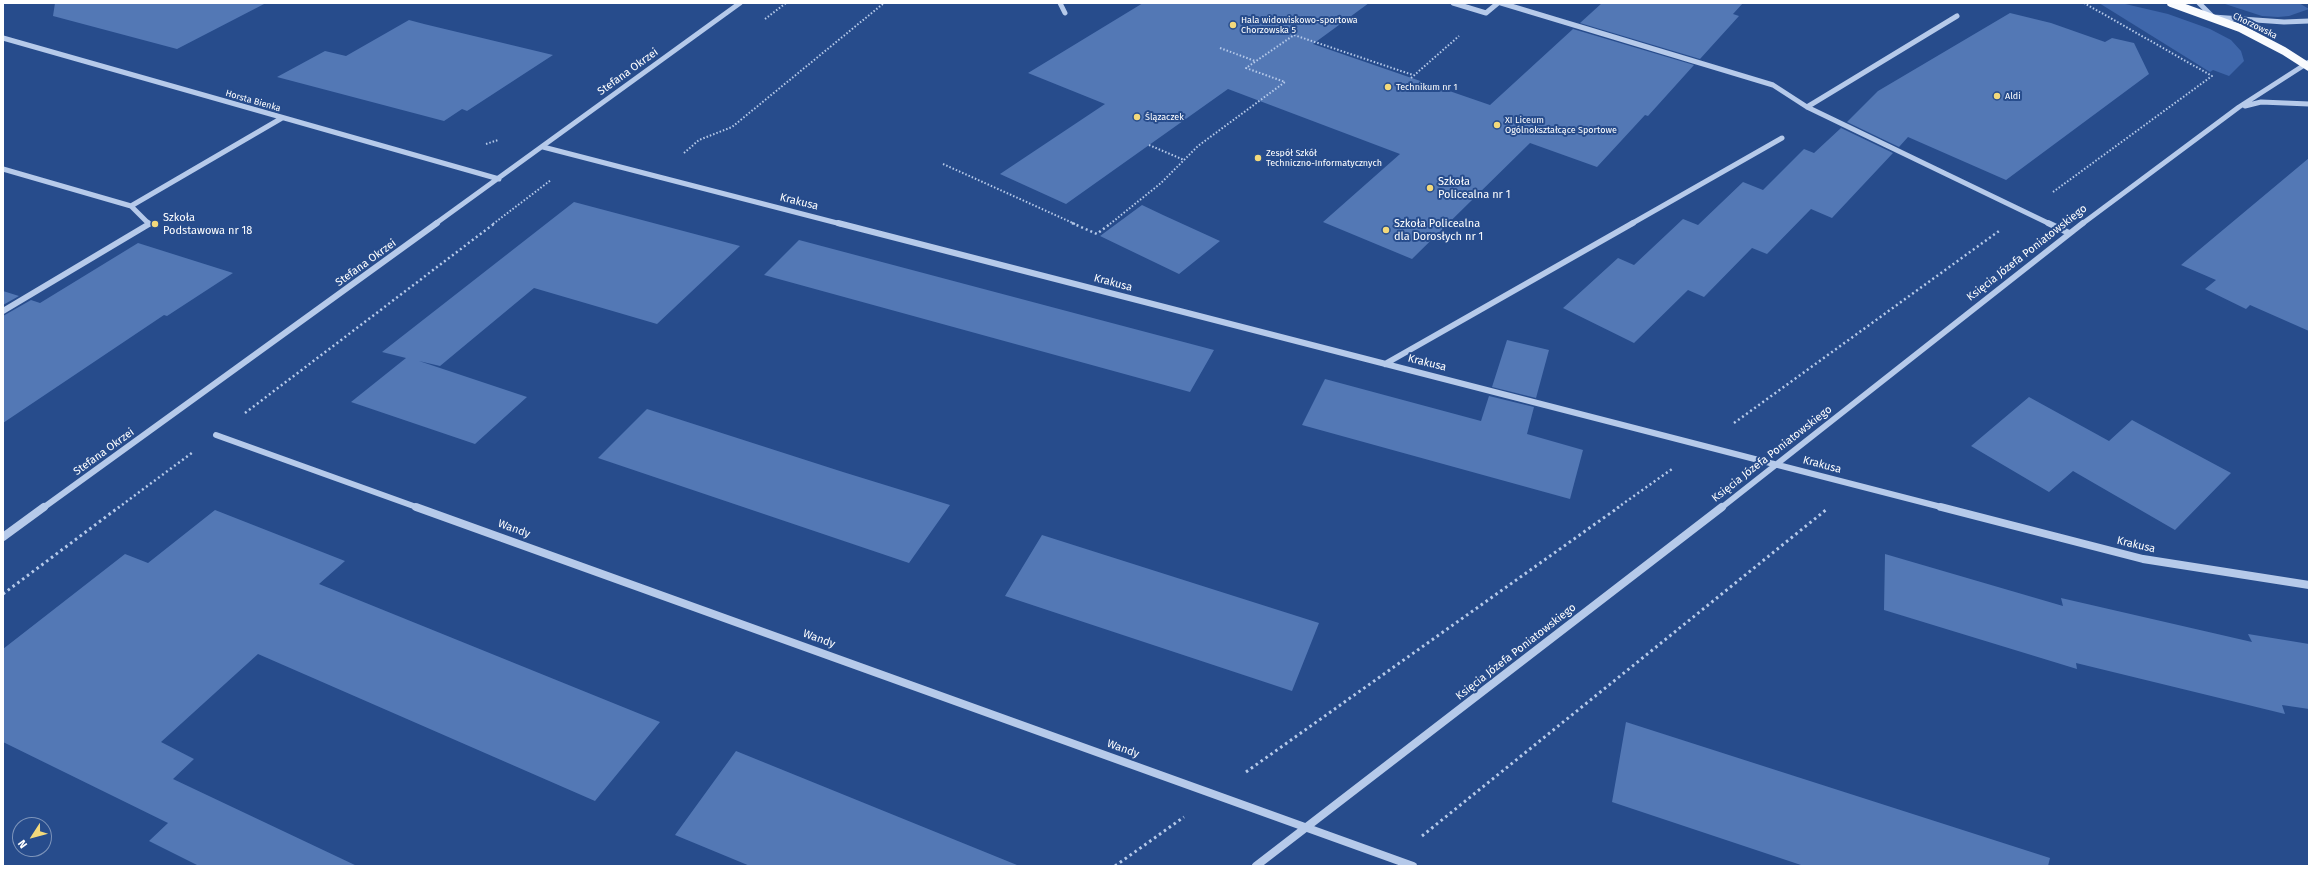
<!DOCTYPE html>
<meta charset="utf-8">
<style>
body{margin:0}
#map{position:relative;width:2312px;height:869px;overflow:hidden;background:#274c8c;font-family:"Fira Sans",sans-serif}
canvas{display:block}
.frame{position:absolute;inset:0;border:4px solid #fff;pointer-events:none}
.north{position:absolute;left:12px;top:817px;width:40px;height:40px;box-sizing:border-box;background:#274c8c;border:1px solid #7d94ba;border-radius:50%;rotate:234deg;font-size:11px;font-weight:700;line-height:16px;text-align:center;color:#fff}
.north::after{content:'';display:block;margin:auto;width:14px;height:18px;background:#f3d97b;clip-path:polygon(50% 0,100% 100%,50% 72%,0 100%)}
</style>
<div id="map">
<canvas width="2312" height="869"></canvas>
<div class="frame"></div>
<div class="north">N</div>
</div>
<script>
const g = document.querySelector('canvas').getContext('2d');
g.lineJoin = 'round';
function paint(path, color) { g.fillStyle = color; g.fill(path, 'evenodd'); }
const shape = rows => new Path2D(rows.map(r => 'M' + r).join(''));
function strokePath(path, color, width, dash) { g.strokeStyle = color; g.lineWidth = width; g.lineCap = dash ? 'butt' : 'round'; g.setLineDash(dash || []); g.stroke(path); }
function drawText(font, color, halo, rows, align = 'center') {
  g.font = font + ' "Fira Sans",sans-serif'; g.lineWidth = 4; g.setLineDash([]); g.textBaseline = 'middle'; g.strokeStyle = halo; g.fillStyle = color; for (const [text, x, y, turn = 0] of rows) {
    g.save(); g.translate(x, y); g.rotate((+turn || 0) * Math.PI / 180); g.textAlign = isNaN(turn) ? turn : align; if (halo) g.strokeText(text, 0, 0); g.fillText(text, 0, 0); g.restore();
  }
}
paint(shape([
 [2099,3,2121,3,2168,14,2210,29,2231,40,2241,51,2244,61,2229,76,2213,70,2210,72],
 [2222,3,2299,3,2309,9,2289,16,2278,17,2262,16]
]), '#3f67ab');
paint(shape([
 [55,3,266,3,177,49,53,16],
 [1143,3,1369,3,1313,44,1490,105,1573,29,1694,65,1648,116,1645,115,1597,167,1530,143,1412,259,1323,222,1400,154,1228,89,1066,204,1000,174,1105,104,1028,73],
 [1602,3,1743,3,1733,14,1739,16,1700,59,1580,23],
 [2010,13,2051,23,2105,42,2112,38,2134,43,2149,74,2006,180,1908,137,1899,147,1847,122,1878,91],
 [409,20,424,24,553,55,467,111,462,109,444,121,277,77,325,51,346,56],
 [1841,128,1893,153,1832,218,1811,209,1767,254,1752,248,1704,297,1688,290,1634,343,1563,308,1618,258,1634,265,1683,219,1698,225,1743,182,1763,190,1804,149,1814,153],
 [2309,158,2309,331,2250,305,2246,309,2205,289,2216,280,2181,265],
 [574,202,740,246,657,324,534,288,440,366,419,361,527,397,475,444,351,402,406,358,382,352],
 [1142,205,1163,215,1220,241,1179,274,1100,236],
 [799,240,1108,322,1214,350,1190,392,764,275],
 [138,243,233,273,167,316,164,315,3,423,3,316,31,300,40,303],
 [3,291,19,296,3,305],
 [1507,340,1549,350,1536,398,1492,387],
 [1325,379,1481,421,1489,396,1534,407,1527,434,1583,450,1570,499,1302,425],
 [2029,397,2109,441,2132,420,2231,473,2175,530,2073,471,2049,492,1971,446],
 [647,409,843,472,950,505,909,563,598,458],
 [215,510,345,561,319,584,660,722,595,801,258,654,161,742,194,759,173,779,357,866,199,866,149,841,168,823,3,742,3,649,125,554,148,563],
 [1042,535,1319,623,1292,691,1005,596],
 [1885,554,2063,606,2061,598,2252,642,2248,634,2309,644,2309,709,2282,705,2285,714,2076,663,2077,669,1884,610],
 [1626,722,2050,858,2048,866,1804,866,1612,802],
 [736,751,1017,865,1017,866,750,866,675,835]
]), '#5378b5');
strokePath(shape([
 [765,19,786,3],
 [1220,48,1255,61],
 [1411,78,1459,36],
 [486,144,498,140],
 [1149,145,1184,160],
 [684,153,699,140,732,127,884,3],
 [943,164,1075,224],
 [2053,192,2212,76,2084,3],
 [493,224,551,180],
 [1110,224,1161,183,1198,146,1285,82,1246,68,1294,35,1413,75]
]), '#b6caea', 2, [1.5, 2]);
strokePath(shape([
 [1072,223,1097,234,1111,223],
 [245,413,495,223],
 [1734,423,1999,231],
 [118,508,193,452],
 [1617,508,1672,469]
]), '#b6caea', 2.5, [2, 3]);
strokePath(shape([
 [3,594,119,507],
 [1246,772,1619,507],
 [1422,836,1827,509],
 [1115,866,1184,817]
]), '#b6caea', 3, [2.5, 3.5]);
strokePath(shape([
 [1060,3,1065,13],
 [1453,3,1486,13,1498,3],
 [1501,3,1773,85,1807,107,2050,224],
 [2199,3,2213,17,2284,22,2309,21],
 [3,38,499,179],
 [2245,106,2261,102,2309,104],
 [1807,107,1957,16],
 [543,147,841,224],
 [3,169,131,206,282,118],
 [131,206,149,224],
 [435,224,740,3],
 [1631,224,1782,138],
 [2082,224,2239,107,2309,62]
]), '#b6caea', 5);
strokePath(shape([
 [838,223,1945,508],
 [2048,223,2069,233],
 [3,311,149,224,148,223],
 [1385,364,1633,223],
 [216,435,419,508],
 [43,508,437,223],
 [1721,508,2083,223]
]), '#b6caea', 6);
strokePath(shape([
 [416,507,1413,866],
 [1941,507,2143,559,2309,585],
 [3,537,44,507],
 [1256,866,1722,507]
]), '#b6caea', 8);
strokePath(shape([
 [2171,3,2240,28,2284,51,2309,67]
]), '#f9fbfe', 8);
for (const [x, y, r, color] of [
 [1233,25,4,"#f3d97b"],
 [1388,87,4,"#f3d97b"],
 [1997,96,4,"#f3d97b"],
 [1137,117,4,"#f3d97b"],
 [1497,125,4,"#f3d97b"],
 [1258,158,4,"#f3d97b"],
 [1430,188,4,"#f3d97b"],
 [155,224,4,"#f3d97b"],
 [1386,230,4,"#f3d97b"]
]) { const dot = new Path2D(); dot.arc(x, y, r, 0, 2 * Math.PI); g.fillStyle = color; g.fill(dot); strokePath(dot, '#274c8c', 1.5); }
drawText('9px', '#fff', '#274c8c', [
 ["Hala widowiskowo-sportowa",1241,20],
 ["Chorzowska 5",1241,30],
 ["Technikum nr 1",1396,87],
 ["Aldi",2005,96],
 ["Ślązaczek",1145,117],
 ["XI Liceum",1505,120],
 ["Ogólnokształcące Sportowe",1505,130],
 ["Zespół Szkół",1266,153],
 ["Techniczno-Informatycznych",1266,163]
], 'left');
drawText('9px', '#fff', '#274c8c', [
 ["Chorzowska",2255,26,26],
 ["Horsta Bienka",253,101,16]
]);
drawText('11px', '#fff', '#274c8c', [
 ["Stefana Okrzei",628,72,-36],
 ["Krakusa",799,202,14],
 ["Księcia Józefa Poniatowskiego",2027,253,-38],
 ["Stefana Okrzei",366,263,-36],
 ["Krakusa",1113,283,15],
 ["Krakusa",1427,363,14],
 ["Stefana Okrzei",104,452,-36],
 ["Księcia Józefa Poniatowskiego",1772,454,-38],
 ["Krakusa",1822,465,15],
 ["Wandy",514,529,20],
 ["Krakusa",2136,545,13],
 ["Wandy",819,639,20],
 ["Księcia Józefa Poniatowskiego",1516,652,-38],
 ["Wandy",1123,749,20]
]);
drawText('11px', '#fff', '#274c8c', [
 ["Szkoła",1438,182],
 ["Policealna nr 1",1438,195],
 ["Szkoła",163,218],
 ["Podstawowa nr 18",163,231],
 ["Szkoła Policealna",1394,224],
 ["dla Dorosłych nr 1",1394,237]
], 'left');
</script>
